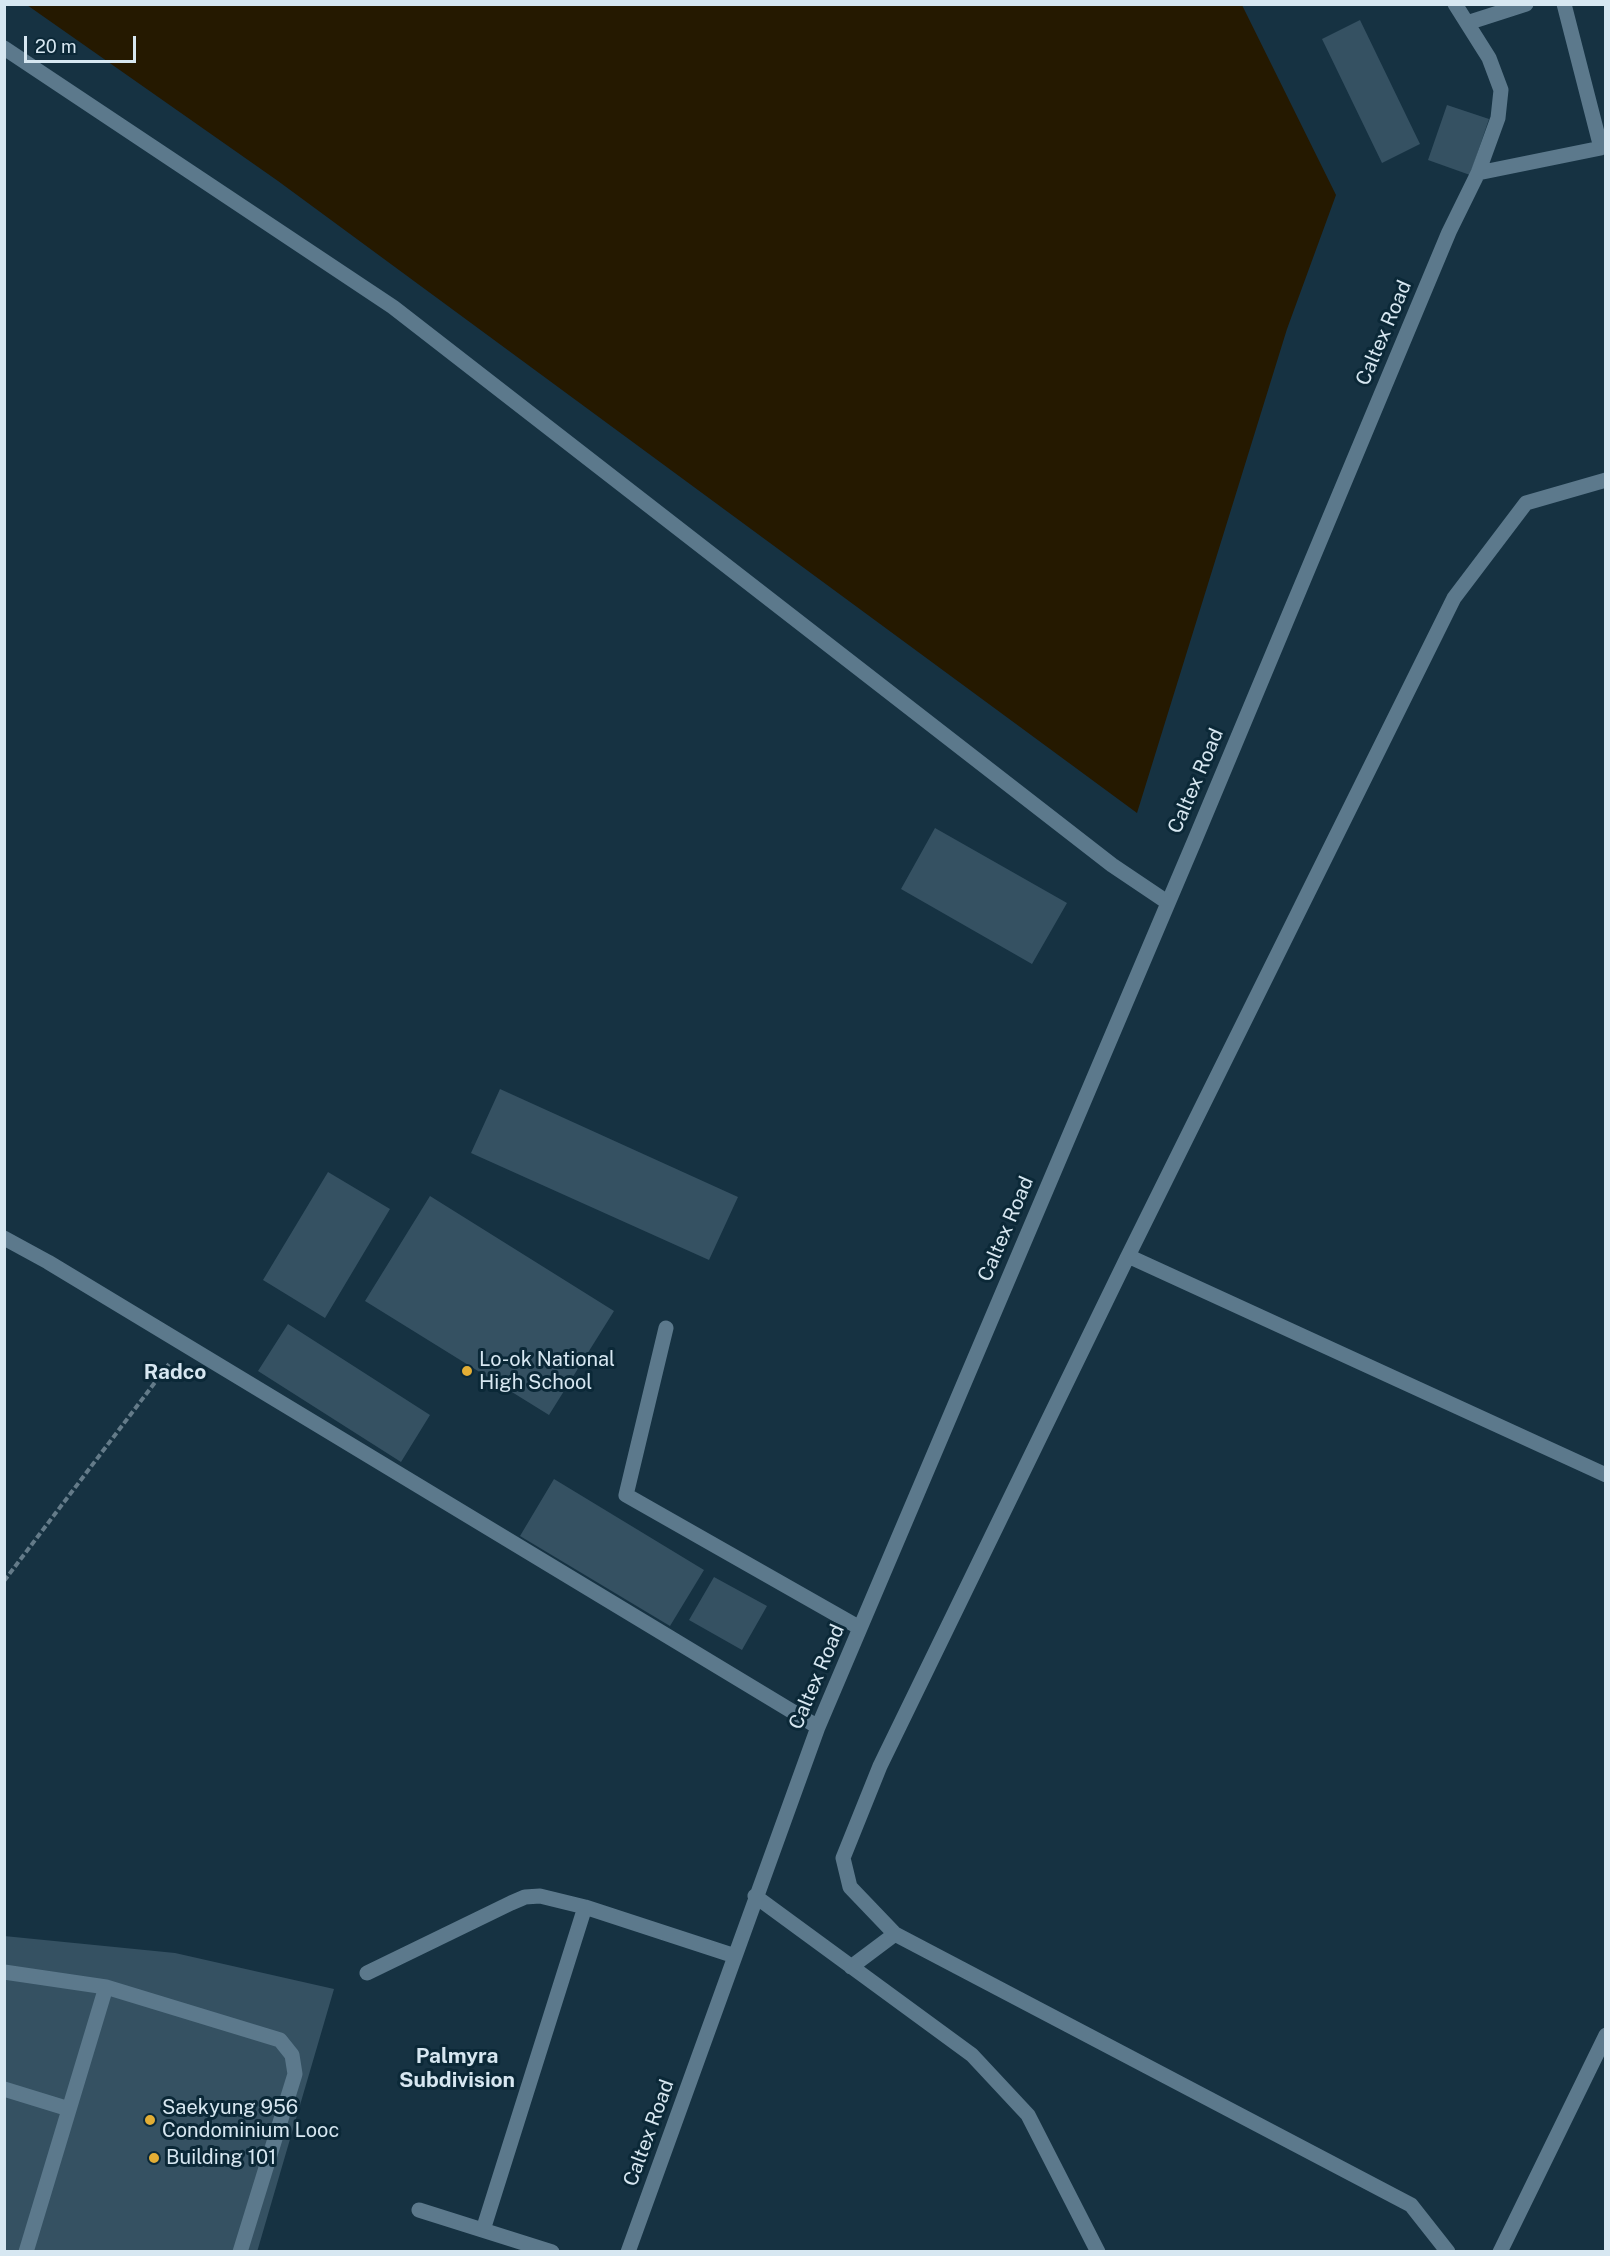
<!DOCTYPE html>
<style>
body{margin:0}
#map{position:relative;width:1610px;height:2256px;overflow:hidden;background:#163242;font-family:"Public Sans",sans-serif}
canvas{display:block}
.frame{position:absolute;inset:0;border:6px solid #d7e7f1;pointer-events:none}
.scale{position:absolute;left:24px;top:36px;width:112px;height:27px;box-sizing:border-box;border:3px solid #d7e7f1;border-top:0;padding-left:8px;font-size:18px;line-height:21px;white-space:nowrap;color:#d7e7f1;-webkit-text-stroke:4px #0b2837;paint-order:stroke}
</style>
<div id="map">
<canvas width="1610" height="2256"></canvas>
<div class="frame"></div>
<div class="scale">20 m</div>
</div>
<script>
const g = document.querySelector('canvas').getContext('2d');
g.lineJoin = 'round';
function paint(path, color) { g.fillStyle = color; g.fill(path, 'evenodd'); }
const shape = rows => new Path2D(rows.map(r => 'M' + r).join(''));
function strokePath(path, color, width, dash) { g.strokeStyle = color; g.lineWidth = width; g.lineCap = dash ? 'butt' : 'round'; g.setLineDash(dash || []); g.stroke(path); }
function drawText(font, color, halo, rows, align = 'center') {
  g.font = font + ' "Public Sans",sans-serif'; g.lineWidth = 6; g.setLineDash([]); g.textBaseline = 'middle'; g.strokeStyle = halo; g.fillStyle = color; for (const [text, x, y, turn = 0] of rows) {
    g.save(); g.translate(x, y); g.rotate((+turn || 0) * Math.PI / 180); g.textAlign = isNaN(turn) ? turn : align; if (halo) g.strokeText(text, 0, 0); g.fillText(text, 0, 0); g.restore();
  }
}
paint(shape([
 [27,5,1242,5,1336,195,1287,329,1137,813,278,181]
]), '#251900');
paint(shape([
 [1360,20,1420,144,1382,163,1322,39],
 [1447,105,1489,119,1470,175,1428,160],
 [935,828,1067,903,1032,964,901,889],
 [500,1089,738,1197,709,1260,471,1153],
 [328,1172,390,1209,325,1318,263,1280],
 [430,1196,614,1311,549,1415,365,1301],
 [288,1324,430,1415,401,1462,258,1371],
 [554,1479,704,1570,670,1626,520,1536],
 [714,1577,767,1606,742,1650,689,1620],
 [4,1936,175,1953,334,1989,257,2252,4,2252]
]), '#355162');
strokePath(shape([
 [4,1581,169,1364]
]), '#647b89', 4, [6, 3]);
strokePath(shape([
 [1467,23,1526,4],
 [4,48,393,307,1112,865,1167,902],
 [1478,173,1601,148,1564,4],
 [4,1238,48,1262,818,1727],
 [1128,1256,1454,598,1526,503,1606,480],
 [666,1328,626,1495,860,1628],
 [755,1896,972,2055,1028,2115,1098,2252],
 [895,1934,850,1887,843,1858,880,1766,1128,1256,1606,1475],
 [851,1967,895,1934,1411,2205,1448,2252],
 [4,1972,106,1987,280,2040,292,2055,295,2074,240,2252],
 [367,1973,511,1903,525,1897,540,1896,585,1907,735,1956],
 [4,2089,69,2109],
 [419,2210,552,2252],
 [483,2230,585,1907],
 [26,2252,106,1987],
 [628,2252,818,1727,1194,842,1449,232,1478,173,1498,118,1501,90,1489,58,1455,4],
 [1500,2252,1606,2035]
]), '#5c798c', 15);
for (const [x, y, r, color] of [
 [467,1371,6,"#e3ae35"],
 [150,2120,6,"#e3ae35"],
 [154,2158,6,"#e3ae35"]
]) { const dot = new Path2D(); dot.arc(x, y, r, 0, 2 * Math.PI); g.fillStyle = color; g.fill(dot); strokePath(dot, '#0b2837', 2); }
drawText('20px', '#d7e7f1', '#0b2837', [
 ["Caltex Road",1384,333,-67],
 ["Caltex Road",1196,781,-67],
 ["Caltex Road",1006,1229,-67],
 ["Caltex Road",817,1677,-67],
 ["Caltex Road",649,2133,-70]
]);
drawText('20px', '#d7e7f1', '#0b2837', [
 ["Lo-ok National",479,1360],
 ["High School",479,1383],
 ["Saekyung 956",162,2108],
 ["Condominium Looc",162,2131],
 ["Building 101",166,2158]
], 'left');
drawText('bold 21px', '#d7e7f1', '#0b2837', [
 ["Radco",175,1373],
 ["Palmyra",457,2057],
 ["Subdivision",457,2081]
]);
</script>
